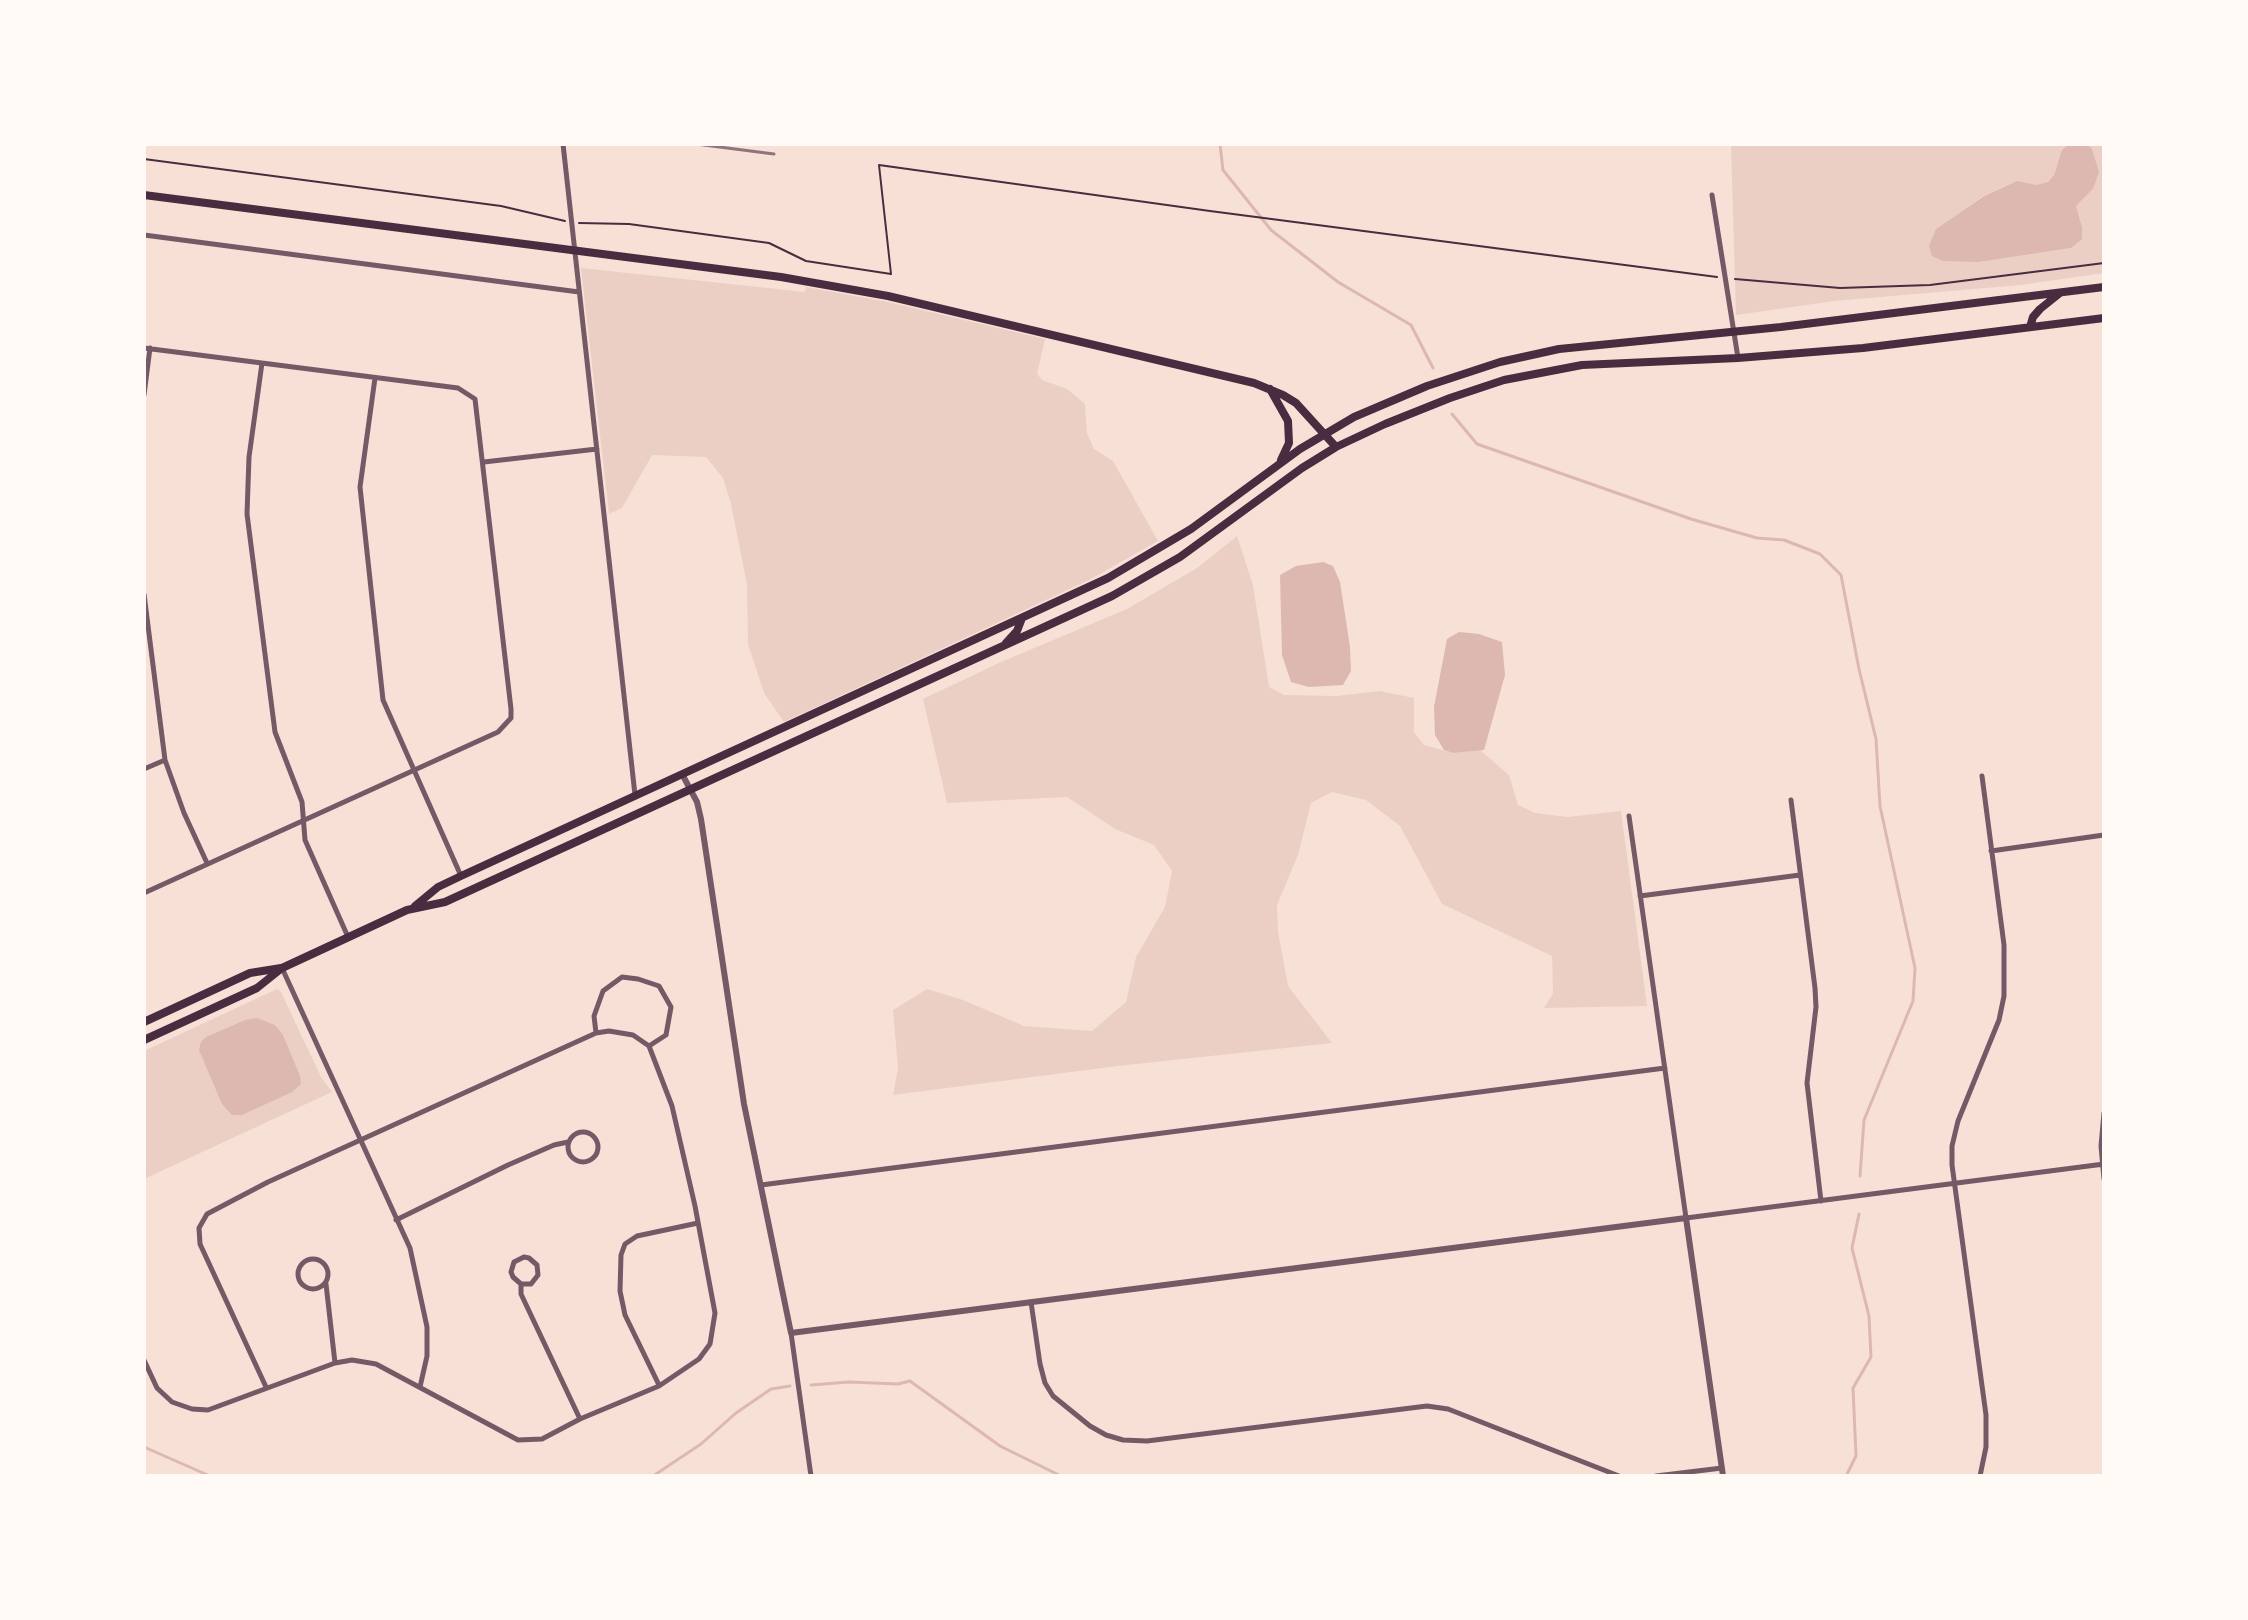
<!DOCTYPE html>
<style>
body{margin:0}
#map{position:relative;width:2248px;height:1620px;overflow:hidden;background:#f7e1d7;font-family:"Noto Serif",serif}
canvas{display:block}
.frame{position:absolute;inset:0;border:146px solid #fffaf5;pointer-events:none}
</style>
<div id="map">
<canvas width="2248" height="1620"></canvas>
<div class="frame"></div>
</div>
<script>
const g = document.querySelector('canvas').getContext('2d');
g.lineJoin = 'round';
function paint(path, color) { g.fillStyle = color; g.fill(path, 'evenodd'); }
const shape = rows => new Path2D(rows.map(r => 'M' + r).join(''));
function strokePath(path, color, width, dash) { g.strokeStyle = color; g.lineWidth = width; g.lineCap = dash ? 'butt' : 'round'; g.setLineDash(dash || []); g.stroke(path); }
paint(shape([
 [1731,144,2103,144,2104,273,2021,285,1834,301,1736,315],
 [2071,144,2087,144,2093,189,2076,206,2082,227,2071,248,1979,262,1936,229,1983,196,2017,181,2037,186,2048,182,2054,175,2062,148],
 [581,268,805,292,806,287,888,302,1045,339,1037,374,1042,380,1067,389,1085,404,1087,433,1094,449,1113,461,1158,541,1089,580,784,722,764,693,748,644,747,585,731,504,723,478,706,457,652,455,622,508,609,514],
 [1237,536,1253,585,1269,687,1284,695,1336,696,1380,691,1414,698,1414,732,1424,745,1453,753,1480,750,1509,775,1518,805,1535,813,1568,817,1621,811,1647,1006,1544,1008,1553,993,1552,956,1442,904,1400,826,1366,800,1332,792,1311,803,1298,855,1277,905,1278,931,1288,986,1332,1043,1118,1066,893,1095,898,1068,893,1010,927,989,963,1000,1024,1026,1092,1031,1126,1002,1136,957,1165,907,1172,871,1154,845,1115,829,1067,797,947,803,923,699,1001,662,1127,609,1197,568],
 [277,989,281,992,321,1077,332,1092,144,1179,144,1051]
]), '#ebcfc5');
paint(shape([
 [2070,144,2087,144,2092,149,2099,172,2093,189,2076,206,2082,227,2082,239,2071,248,1979,262,1943,261,1932,256,1929,246,1936,229,1984,196,2017,181,2037,185,2048,182,2054,175,2062,149],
 [1323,562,1333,566,1340,582,1350,647,1351,671,1343,685,1309,687,1291,682,1282,655,1280,575,1296,566],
 [1459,632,1479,634,1502,642,1505,675,1484,750,1453,753,1444,750,1435,735,1434,707,1447,639],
 [257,1018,275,1025,283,1035,300,1076,301,1084,292,1092,242,1115,232,1115,222,1104,199,1050,201,1042,206,1037,245,1020]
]), '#dcb8b0');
strokePath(shape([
 [1220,144,1223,170,1271,230,1338,282,1411,325,1433,368],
 [1452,414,1477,444,1691,519,1757,538,1784,540,1820,554,1841,575,1859,669,1876,739,1880,806,1915,968,1913,1001,1864,1120,1860,1176],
 [811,1385,849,1382,898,1384,910,1381,1000,1446,1061,1476],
 [144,1447,210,1476],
 [653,1476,701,1444,736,1413,771,1389,790,1386],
 [1846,1476,1856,1456,1853,1388,1871,1357,1869,1316,1852,1248,1859,1214]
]), '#dcb8b0', 3);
strokePath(shape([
 [144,159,501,206,565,221],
 [579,223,629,224,769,243,806,261,891,274,879,165,1210,211,1717,277],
 [1735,279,1840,288,1930,285,2104,263]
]), '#4a2c40', 2);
strokePath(shape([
 [563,144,635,795],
 [1712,195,1738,358],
 [144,235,579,292],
 [144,348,458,388,475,399,511,709,511,718,498,732,144,893],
 [262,363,249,457,247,514,275,732,302,802,305,840,348,937],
 [375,378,360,487,383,700,461,876],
 [144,395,150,348],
 [484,462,597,449],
 [144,594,165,760,184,813,207,863],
 [144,769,165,760],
 [1791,800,1815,988,1816,1007,1807,1083,1821,1201],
 [1629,816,1686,1218,2104,1164],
 [1991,851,2104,835],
 [1640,896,1800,875],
 [282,968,410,1248,427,1327,427,1356,420,1387],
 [596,1033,594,1016,603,991,622,977,638,979,659,986,671,1007,666,1035,649,1046],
 [2104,1113,2101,1146,2104,1179],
 '568 1147a15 15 0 1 1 30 0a15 15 0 1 1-30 0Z',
 [761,1185,1665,1068],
 [396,1220,508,1165,554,1145,568,1142],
 '298 1274a15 15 0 1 1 30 0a15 15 0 1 1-30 0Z',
 [326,1284,335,1363],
 [521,1284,531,1284,538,1275,537,1265,529,1258,524,1257,514,1262,511,1272,513,1277,521,1284,521,1294,580,1419],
 [1031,1302,1040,1364,1045,1383,1053,1396,1090,1426,1106,1435,1123,1440,1147,1441,1427,1406,1448,1409,1619,1476],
 [791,1333,811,1476],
 [144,1360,157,1388,172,1402,192,1409,208,1410,335,1363,352,1360,376,1364,518,1440,542,1439,580,1419,659,1386,699,1359,710,1344,715,1313,695,1206,672,1106,649,1046,633,1035,609,1031,596,1033,268,1182,207,1214,199,1228,200,1244,266,1387],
 [659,1385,625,1315,620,1291,621,1255,625,1244,637,1236,698,1223],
 [1656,1476,1722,1468],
 [1980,1476,1986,1447,1986,1415,1952,1165,1952,1146,1958,1121,1999,1020,2004,996,2004,945,1982,776]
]), '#755966', 5);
strokePath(shape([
 [682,774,697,802,701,819,744,1104,791,1333,1686,1218,1723,1476]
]), '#755966', 6);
strokePath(shape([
 [144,195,781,277,888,296,1254,383,1283,395,1296,403,1336,447],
 [2030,327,2033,317,2040,309,2060,293],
 [1270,389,1288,421,1289,443,1281,460],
 [1006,643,1017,631,1022,618],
 [415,906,438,887,461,876,1108,578,1191,529,1300,449,1354,417,1427,386,1500,362,1559,349,1781,327,2104,287],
 [144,1022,250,973,281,968],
 [144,1040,257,988,282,968,407,910,445,902,1112,596,1180,557,1302,468,1336,447,1385,424,1450,398,1504,380,1582,365,1738,358,1863,348,2104,318]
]), '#4a2c40', 8);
strokePath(shape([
 [696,144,774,154]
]), '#8f747c', 3);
</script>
